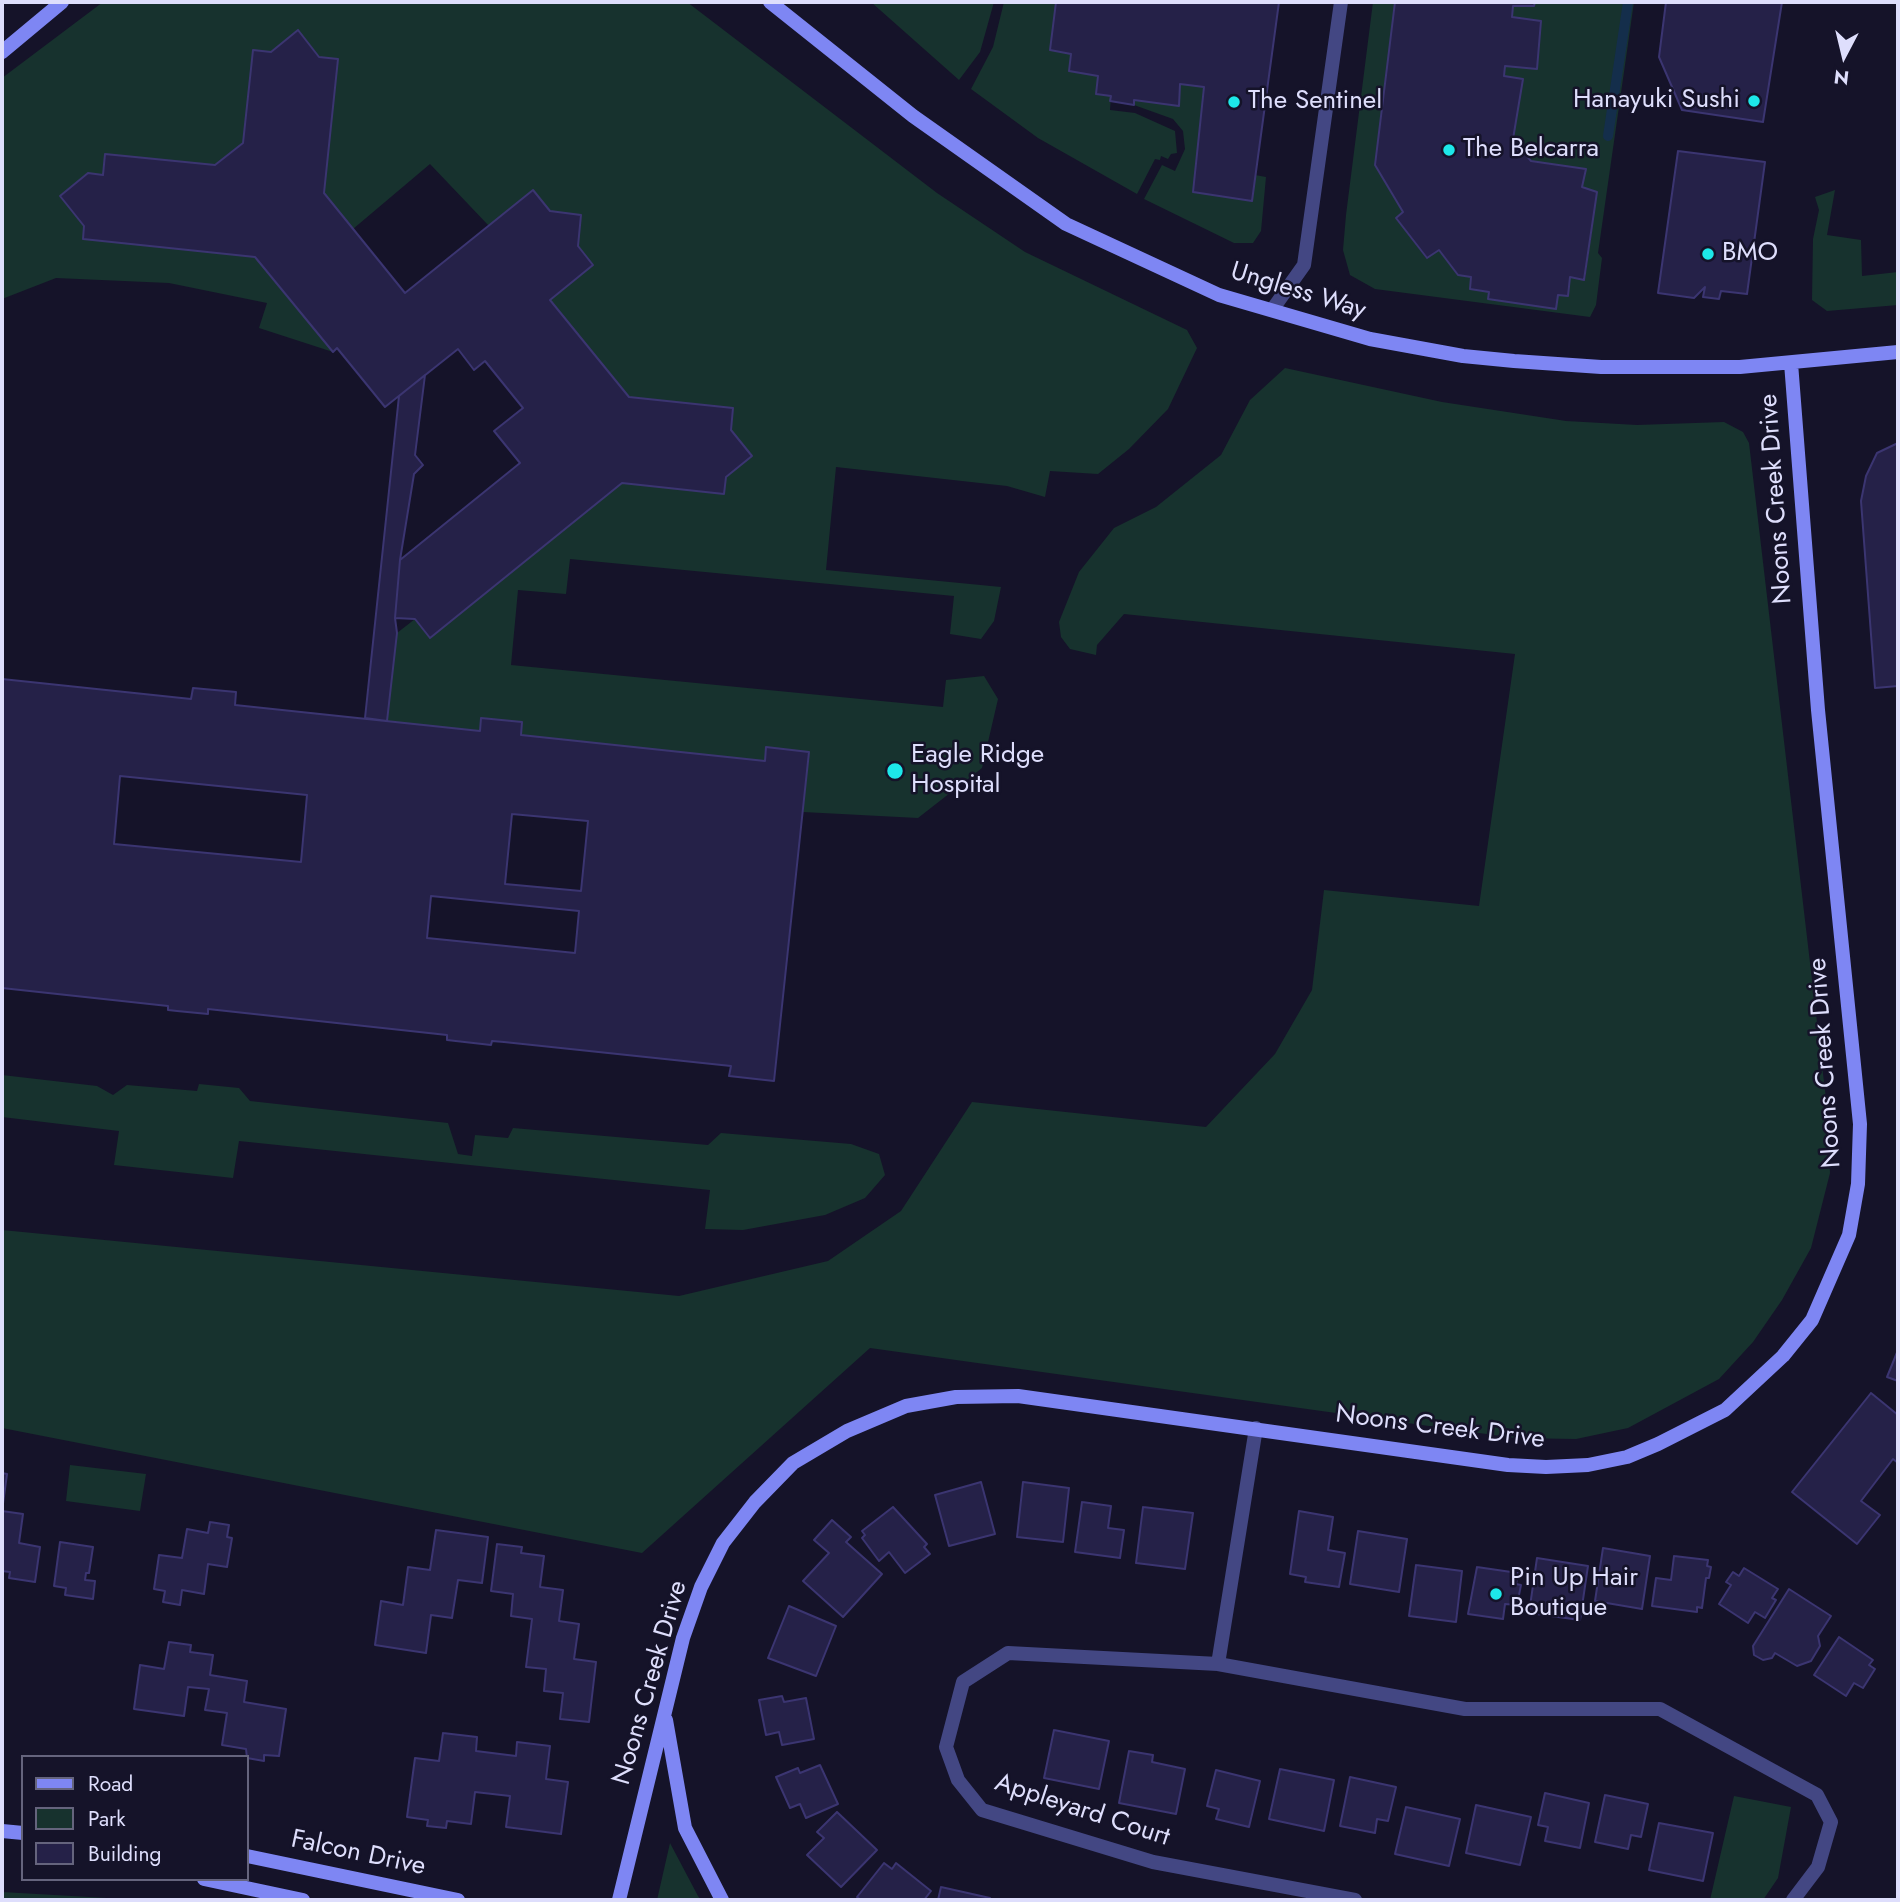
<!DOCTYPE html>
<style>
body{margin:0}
#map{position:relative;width:1900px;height:1902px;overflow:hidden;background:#151329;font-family:Jost,sans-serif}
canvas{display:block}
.frame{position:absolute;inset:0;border:4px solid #dedefc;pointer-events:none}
.legend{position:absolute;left:21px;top:1755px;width:228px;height:126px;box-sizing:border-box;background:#151329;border:2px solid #65647d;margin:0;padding:9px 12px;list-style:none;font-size:21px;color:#dedefc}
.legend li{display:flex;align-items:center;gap:14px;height:35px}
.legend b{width:35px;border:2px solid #65647d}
.north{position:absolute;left:1809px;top:21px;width:70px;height:70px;-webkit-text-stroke:5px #151329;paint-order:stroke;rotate:187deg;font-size:19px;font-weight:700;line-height:28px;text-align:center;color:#dedefc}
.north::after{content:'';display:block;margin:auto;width:24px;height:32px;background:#dedefc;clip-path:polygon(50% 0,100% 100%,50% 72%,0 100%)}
</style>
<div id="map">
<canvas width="1900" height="1902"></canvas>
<div class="frame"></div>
<ul class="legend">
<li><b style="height:9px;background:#7e86f3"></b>Road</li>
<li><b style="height:19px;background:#17322e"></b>Park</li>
<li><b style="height:19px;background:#252148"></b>Building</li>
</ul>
<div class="north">N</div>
</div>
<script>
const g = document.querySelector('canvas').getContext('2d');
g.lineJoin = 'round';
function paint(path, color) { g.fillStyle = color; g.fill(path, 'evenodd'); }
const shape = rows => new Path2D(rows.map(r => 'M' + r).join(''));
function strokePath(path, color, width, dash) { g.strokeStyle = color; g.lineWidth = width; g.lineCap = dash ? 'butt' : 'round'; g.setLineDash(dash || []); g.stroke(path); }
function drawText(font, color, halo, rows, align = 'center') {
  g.font = font + ' Jost,sans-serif'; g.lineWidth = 5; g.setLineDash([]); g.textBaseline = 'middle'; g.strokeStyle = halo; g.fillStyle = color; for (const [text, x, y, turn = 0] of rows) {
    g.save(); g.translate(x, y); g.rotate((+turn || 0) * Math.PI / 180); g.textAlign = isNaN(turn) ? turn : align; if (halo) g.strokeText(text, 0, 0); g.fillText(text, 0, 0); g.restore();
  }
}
paint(shape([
 [103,2,687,2,937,193,1025,252,1187,330,1197,348,1168,409,1129,449,1098,474,1050,471,1045,497,1007,486,836,467,826,570,1001,587,994,621,981,639,950,634,954,596,570,559,566,594,518,590,511,665,943,707,946,680,984,676,998,699,982,768,918,818,803,812,809,752,766,747,765,761,521,735,521,722,481,718,480,731,387,721,397,633,415,619,430,637,622,483,723,494,629,397,550,300,593,265,578,246,489,226,430,164,353,229,324,193,338,59,319,57,298,31,271,52,253,50,243,143,215,165,106,154,103,175,87,173,60,196,84,226,83,239,255,257,333,352,259,328,267,303,169,283,56,278,2,299,2,78],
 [871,2,994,2,980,52,959,80],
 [1004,2,1056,2,1050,50,1071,54,1070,71,1098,76,1111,96,1110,110,1135,113,1175,131,1177,153,1171,154,1168,159,1161,156,1160,160,1155,159,1137,194,1038,138,971,89,993,47],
 [1373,2,1395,2,1375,165,1403,212,1396,218,1426,258,1439,250,1471,277,1471,289,1489,292,1488,299,1556,309,1558,295,1568,296,1570,277,1585,279,1597,192,1582,187,1585,169,1531,161,1513,139,1523,79,1504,76,1505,66,1537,69,1541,21,1512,17,1513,6,1534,6,1535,2,1634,2,1598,253,1602,258,1596,305,1590,317,1375,289,1350,275,1343,250,1346,215],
 [1180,84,1204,87,1193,192,1252,201,1255,175,1266,177,1261,231,1253,243,1234,243,1144,199,1162,165,1175,171,1185,149,1183,131,1173,119,1134,105,1134,100,1178,106],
 [1835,190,1827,235,1861,240,1862,276,1898,272,1898,305,1827,311,1812,300,1813,239,1819,210,1815,197],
 [1285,368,1442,402,1566,421,1637,425,1724,422,1743,432,1749,443,1826,1099,1830,1173,1811,1248,1782,1300,1753,1342,1719,1379,1628,1428,1576,1439,1515,1438,870,1348,642,1553,2,1428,2,1230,679,1296,828,1261,901,1211,972,1102,1206,1127,1275,1054,1312,990,1324,890,1479,906,1515,654,1124,614,1097,645,1096,655,1070,649,1061,637,1059,622,1079,572,1114,528,1156,507,1221,455,1250,400],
 [2,1075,97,1086,113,1095,127,1085,197,1091,199,1084,239,1088,250,1101,448,1123,458,1154,472,1156,475,1135,508,1138,513,1128,708,1145,721,1133,851,1144,879,1154,885,1175,865,1198,825,1215,743,1230,705,1229,710,1190,239,1141,233,1178,114,1165,119,1131,2,1117],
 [70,1465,146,1474,140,1511,66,1501],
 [1734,1796,1791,1807,1778,1878,1763,1900,1710,1900],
 [670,1843,698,1896,701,1900,657,1900],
 [2,1892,107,1898,116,1900,2,1900]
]), '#17322e');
strokePath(shape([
 [1608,136,1628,2]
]), '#142e4b', 10);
const building = shape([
 [1056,2,1279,2,1252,201,1193,192,1204,87,1180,84,1179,106,1134,100,1134,105,1110,101,1111,96,1096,94,1098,76,1069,71,1071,54,1050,50,1056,2],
 [1395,2,1535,2,1534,6,1513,6,1512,17,1541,21,1537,69,1505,66,1504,76,1523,79,1513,139,1531,161,1586,169,1582,187,1597,192,1584,280,1570,277,1568,296,1558,295,1556,309,1488,299,1489,292,1470,289,1471,277,1458,275,1439,250,1427,258,1396,218,1403,212,1375,165,1395,2],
 [1666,2,1782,2,1763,122,1682,110,1659,57,1666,2],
 [298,30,319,57,338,59,324,193,405,293,533,190,550,211,581,215,578,246,593,265,550,300,629,397,733,408,731,430,752,456,726,477,724,494,622,483,430,638,415,619,395,618,400,560,520,463,494,431,523,408,485,361,474,370,458,349,385,407,337,348,333,352,255,257,83,239,84,226,60,196,88,173,103,175,105,154,215,165,243,143,253,50,271,52,298,30],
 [1678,151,1765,162,1747,294,1721,291,1719,299,1703,297,1705,287,1694,298,1658,293,1678,151],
 [425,375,415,455,423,465,414,474,400,560,395,618,397,633,387,721,365,718,399,396,425,375],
 [1898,443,1898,686,1875,688,1861,501,1866,476,1877,453,1898,443],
 [2,679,191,699,193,688,236,692,235,705,480,731,481,718,522,722,521,735,765,761,766,747,809,752,774,1081,729,1076,731,1066,504,1042,492,1041,491,1045,447,1040,447,1035,208,1009,208,1014,177,1011,168,1010,168,1006,2,988,2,679],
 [120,776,307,795,301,862,114,844,120,776],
 [512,814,588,821,581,891,505,884,512,814],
 [431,896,579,911,575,953,427,938,431,896],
 [1898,1350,1898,1381,1887,1377,1898,1350],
 [1871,1393,1898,1415,1898,1463,1893,1459,1861,1501,1880,1515,1857,1544,1792,1492,1871,1393],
 [2,1473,7,1474,2,1511,23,1514,19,1543,40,1547,35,1582,9,1578,10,1572,2,1571,2,1473],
 [981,1482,995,1534,949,1546,935,1495,981,1482],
 [1023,1482,1069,1488,1063,1542,1017,1537,1023,1482],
 [1082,1502,1111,1506,1108,1528,1124,1530,1120,1558,1075,1552,1082,1502],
 [893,1507,927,1544,924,1547,930,1554,905,1573,889,1552,879,1561,862,1538,865,1535,862,1531,893,1507],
 [1143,1507,1193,1513,1185,1569,1136,1563,1143,1507],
 [1299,1511,1333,1517,1328,1550,1345,1553,1339,1587,1305,1582,1306,1577,1290,1574,1299,1511],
 [832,1520,851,1537,846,1542,882,1574,843,1617,803,1581,829,1553,814,1540,832,1520],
 [210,1522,229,1525,227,1537,232,1538,227,1567,208,1564,204,1594,182,1590,180,1605,163,1602,165,1591,154,1589,159,1555,182,1558,187,1529,208,1533,210,1522],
 [436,1530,488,1537,482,1583,458,1580,452,1618,431,1615,426,1653,375,1645,381,1601,403,1605,408,1567,430,1570,436,1530],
 [1358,1531,1407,1539,1399,1592,1350,1584,1358,1531],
 [60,1542,93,1547,89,1573,86,1573,85,1580,95,1581,93,1599,65,1595,66,1588,54,1586,60,1542],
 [497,1544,522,1547,521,1553,544,1556,540,1587,563,1590,559,1621,579,1624,574,1659,596,1662,589,1722,560,1719,563,1693,544,1691,546,1669,526,1667,532,1619,511,1616,513,1594,491,1591,497,1544],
 [1603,1548,1650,1556,1642,1609,1595,1601,1603,1548],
 [1674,1556,1708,1560,1707,1566,1711,1567,1709,1578,1706,1578,1702,1608,1697,1607,1697,1612,1652,1606,1656,1578,1671,1580,1674,1556],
 [1537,1558,1588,1566,1580,1620,1529,1613,1537,1558],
 [1416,1565,1462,1571,1456,1622,1409,1616,1416,1565],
 [1477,1567,1518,1573,1516,1584,1521,1585,1517,1605,1505,1604,1503,1619,1468,1614,1477,1567],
 [1744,1568,1778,1589,1772,1598,1776,1600,1765,1618,1755,1612,1748,1623,1719,1604,1731,1585,1726,1582,1733,1572,1739,1576,1744,1568],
 [1789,1589,1831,1616,1818,1636,1820,1646,1811,1661,1797,1666,1775,1653,1772,1658,1763,1660,1754,1655,1753,1646,1789,1589],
 [789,1606,836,1626,816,1676,768,1658,789,1606],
 [1839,1637,1873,1660,1869,1665,1875,1669,1863,1688,1854,1683,1846,1696,1814,1675,1839,1637],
 [169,1642,191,1645,190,1652,213,1655,210,1675,247,1681,244,1702,286,1709,279,1756,264,1755,264,1761,247,1758,246,1749,222,1745,227,1713,205,1710,209,1689,188,1687,184,1716,134,1709,140,1665,164,1669,169,1642],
 [782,1696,784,1702,806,1698,814,1739,782,1745,779,1732,766,1735,759,1700,782,1696],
 [1054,1730,1109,1741,1099,1789,1044,1778,1054,1730],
 [443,1733,477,1737,476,1751,516,1756,517,1742,550,1746,546,1779,568,1782,561,1834,506,1827,510,1796,475,1792,471,1824,447,1821,446,1828,427,1826,428,1820,407,1817,415,1758,439,1761,443,1733],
 [1129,1751,1153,1755,1152,1762,1185,1769,1176,1814,1119,1803,1129,1751],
 [820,1765,838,1804,806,1818,800,1804,790,1808,776,1777,798,1768,800,1773,820,1765],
 [1280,1769,1334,1780,1324,1831,1269,1819,1280,1769],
 [1216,1770,1260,1781,1249,1827,1216,1819,1219,1809,1207,1806,1216,1770],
 [1350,1777,1396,1787,1388,1821,1377,1819,1375,1833,1340,1826,1350,1777],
 [1545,1793,1589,1803,1580,1848,1545,1841,1548,1827,1538,1825,1545,1793],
 [1605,1795,1648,1804,1641,1837,1631,1835,1628,1849,1595,1842,1605,1795],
 [1476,1805,1531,1817,1520,1865,1466,1853,1476,1805],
 [1406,1807,1460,1819,1449,1866,1395,1854,1406,1807],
 [837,1812,877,1850,841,1887,807,1855,824,1838,817,1832,837,1812],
 [1659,1823,1713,1833,1703,1881,1649,1870,1659,1823],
 [884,1863,892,1869,896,1863,931,1891,924,1900,861,1900,857,1897,884,1863],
 [941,1887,990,1898,990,1900,938,1900,941,1887]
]);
paint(building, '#252148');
strokePath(building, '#3b3571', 2);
strokePath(shape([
 [1272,310,1304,265,1341,2],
 [1218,1664,1256,1428],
 [1355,1900,1153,1862,982,1810,958,1780,946,1747,963,1682,1008,1653,1218,1664,1465,1709,1660,1709,1817,1795,1831,1822,1818,1867,1793,1900]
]), '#434783', 14);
strokePath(shape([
 [770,2,913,116,1066,224,1219,295,1370,339,1463,356,1514,361,1601,367,1740,367,1898,352],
 [2,52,62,2],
 [666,1720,685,1828,722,1900],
 [2,1831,23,1833],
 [247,1856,458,1900],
 [204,1879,303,1900],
 [619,1900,683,1638,701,1587,723,1543,755,1502,793,1463,847,1431,906,1406,956,1397,1018,1396,1508,1465,1546,1467,1588,1465,1627,1457,1658,1444,1725,1410,1783,1356,1812,1320,1849,1235,1858,1184,1860,1124,1818,710,1791,363]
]), '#7e86f3', 14);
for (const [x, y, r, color] of [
 [1754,101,7,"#1de8e9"],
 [1234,102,7,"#1de8e9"],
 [1449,150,7,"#1de8e9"],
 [1708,254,7,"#1de8e9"],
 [895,771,9,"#1de8e9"],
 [1496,1594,7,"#1de8e9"]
]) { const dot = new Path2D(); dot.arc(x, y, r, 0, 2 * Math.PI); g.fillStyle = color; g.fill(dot); strokePath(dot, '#151329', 2.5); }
drawText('26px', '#dedefc', '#151329', [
 ["Hanayuki Sushi",1740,101,"right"],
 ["The Sentinel",1248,102],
 ["The Belcarra",1463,150],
 ["BMO",1722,254],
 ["Eagle Ridge",911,756],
 ["Hospital",911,786],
 ["Pin Up Hair",1510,1579],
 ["Boutique",1510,1609]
], 'left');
drawText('26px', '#dedefc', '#151329', [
 ["Ungless Way",1298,292,17],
 ["Noons Creek Drive",1777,499,-94],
 ["Noons Creek Drive",1826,1063,-94],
 ["Noons Creek Drive",1440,1428,7],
 ["Noons Creek Drive",651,1683,-74],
 ["Appleyard Court",1082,1811,18],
 ["Falcon Drive",358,1854,12]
]);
</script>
